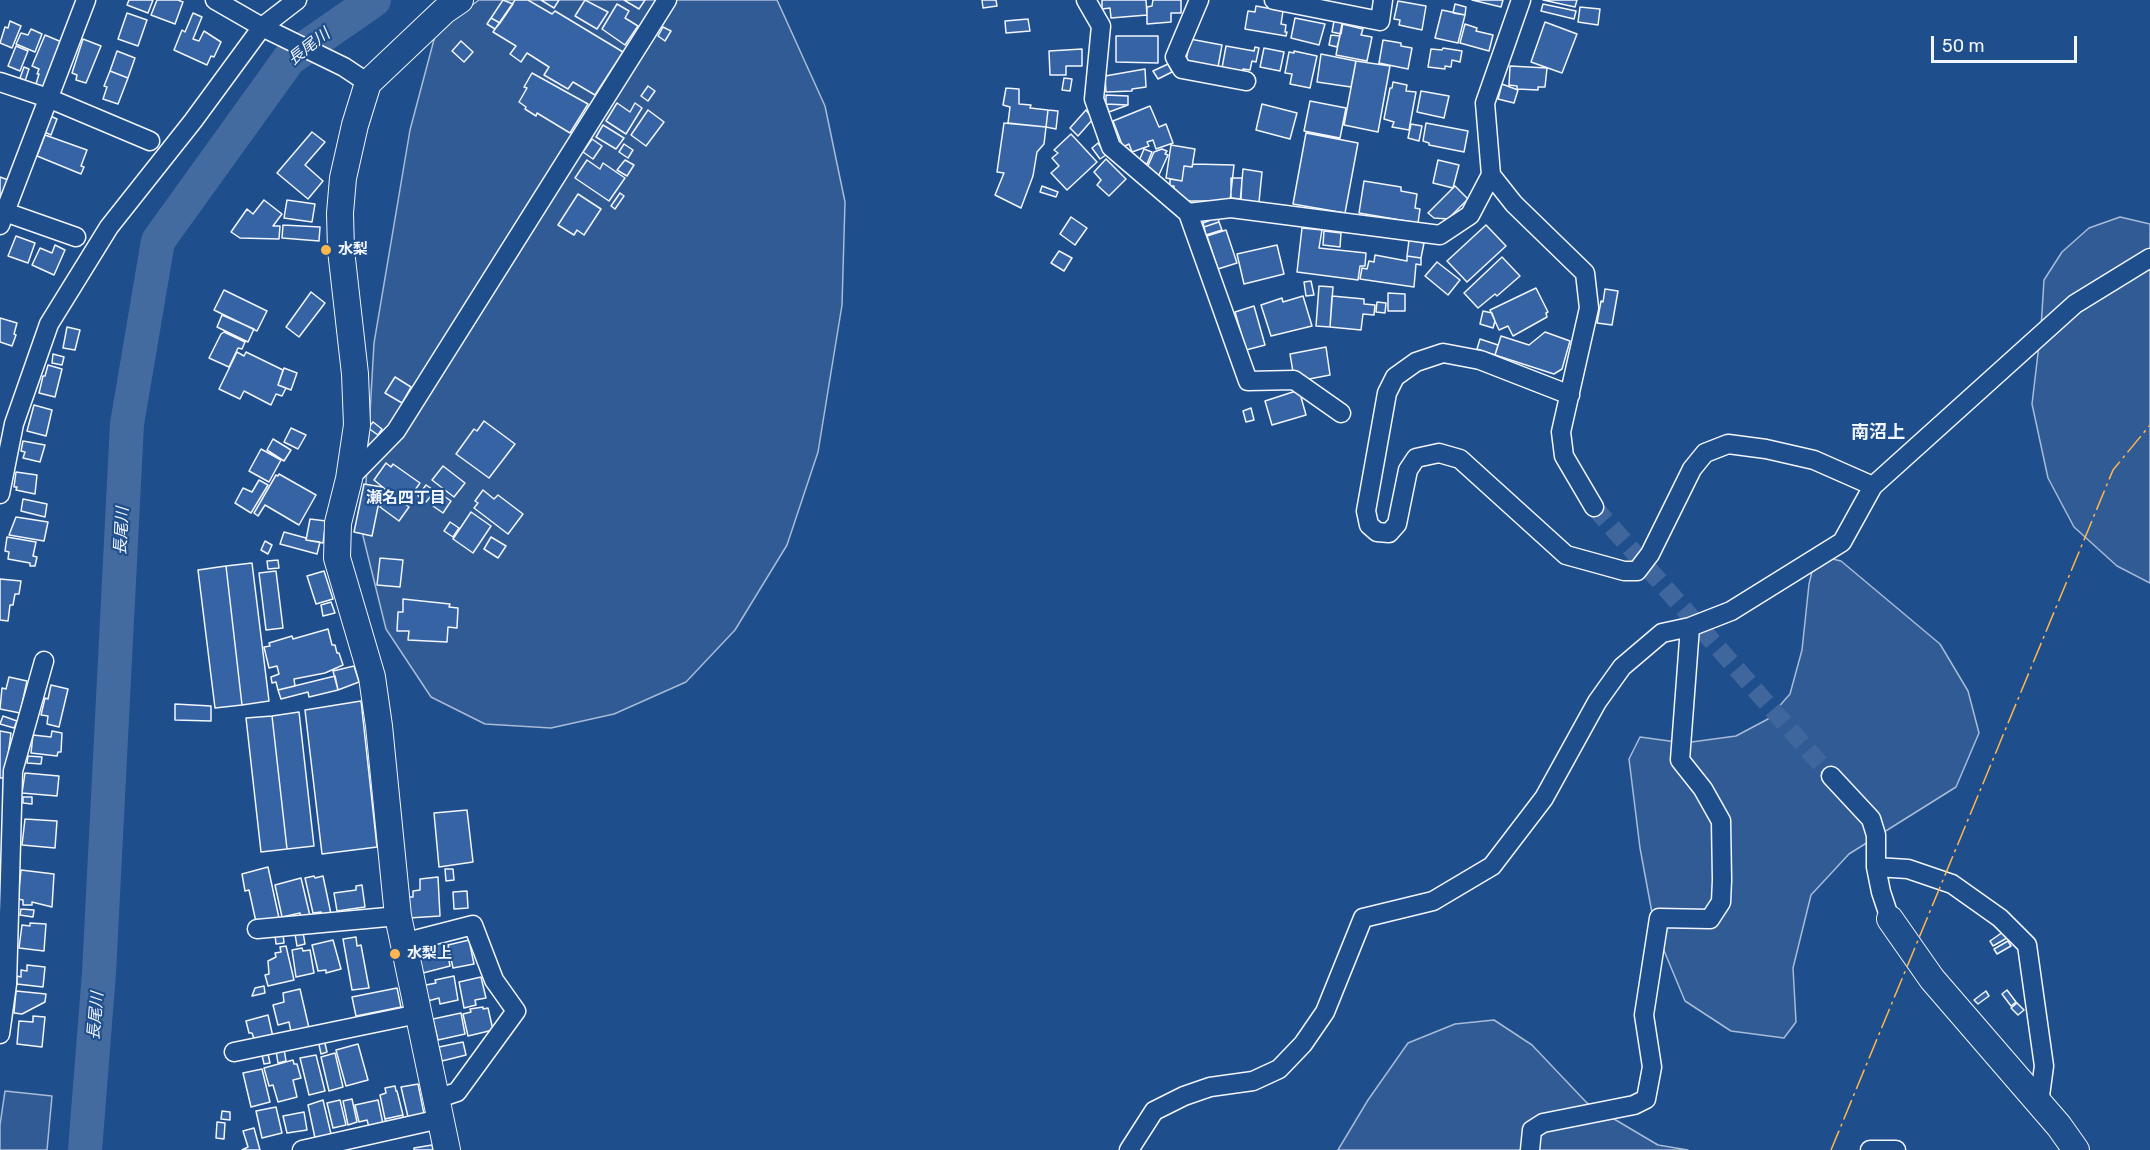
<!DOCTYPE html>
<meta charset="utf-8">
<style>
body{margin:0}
#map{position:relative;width:2150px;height:1150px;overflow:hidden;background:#1f4e8c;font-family:Rubik,sans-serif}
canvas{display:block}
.scale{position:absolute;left:1931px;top:36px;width:146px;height:27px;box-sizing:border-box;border:3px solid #f2f6ff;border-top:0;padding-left:8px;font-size:18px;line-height:21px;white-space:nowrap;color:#f2f6ff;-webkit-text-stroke:4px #1f4e8c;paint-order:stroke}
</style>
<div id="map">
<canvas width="2150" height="1150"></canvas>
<div class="scale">50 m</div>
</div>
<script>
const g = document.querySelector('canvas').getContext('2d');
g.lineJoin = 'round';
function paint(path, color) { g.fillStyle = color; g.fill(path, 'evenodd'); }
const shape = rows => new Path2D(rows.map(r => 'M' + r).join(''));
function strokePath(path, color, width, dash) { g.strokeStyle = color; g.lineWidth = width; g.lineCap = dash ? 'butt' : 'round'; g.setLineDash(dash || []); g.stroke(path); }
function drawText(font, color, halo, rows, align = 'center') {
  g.font = font + ' Rubik,"Noto Sans JP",sans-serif'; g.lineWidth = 4.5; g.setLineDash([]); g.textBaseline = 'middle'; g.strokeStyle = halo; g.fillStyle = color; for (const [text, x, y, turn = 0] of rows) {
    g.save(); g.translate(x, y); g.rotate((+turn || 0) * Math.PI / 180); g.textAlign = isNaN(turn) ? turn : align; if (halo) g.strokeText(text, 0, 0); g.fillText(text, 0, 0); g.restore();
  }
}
const built = shape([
 [479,0,777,0,825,106,845,202,842,305,818,452,787,545,735,630,686,682,614,714,551,728,485,724,431,697,386,629,363,536,374,343,410,130,436,32,479,0],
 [2120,217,2150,224,2150,583,2117,566,2074,527,2048,478,2032,404,2041,328,2044,280,2062,252,2089,228,2120,217],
 [1816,555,1841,561,1940,644,1968,691,1979,733,1956,787,1849,854,1811,895,1793,968,1796,1022,1784,1038,1731,1031,1685,1001,1655,929,1640,848,1629,759,1640,737,1684,743,1736,736,1768,719,1790,694,1802,650,1809,584,1816,555],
 [1494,1020,1532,1045,1587,1103,1658,1145,1688,1150,1338,1150,1368,1100,1408,1043,1455,1024,1494,1020],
 [5,1091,52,1096,47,1150,0,1150,0,1125,5,1091]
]);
paint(built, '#305b95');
strokePath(built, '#a8bbd7', 1.5);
strokePath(shape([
 [85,1150,99,973,127,424,158,241,289,59,374,0]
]), '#446ba0', 34);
const building = shape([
 [129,0,153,0,148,13,127,5,129,0],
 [157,0,178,0,183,2,175,24,151,15,157,0],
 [503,0,513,4,500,23,491,18,503,0],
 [515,0,528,0,552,14,555,11,623,52,595,95,573,82,568,89,544,75,549,67,527,53,521,62,510,54,516,46,493,32,515,0],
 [541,0,559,0,554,8,541,0],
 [585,0,608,12,597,29,575,16,585,0],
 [624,0,645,0,639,9,624,0],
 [982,0,996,0,997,6,983,8,982,0],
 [1102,0,1146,0,1147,15,1111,18,1110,8,1102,9,1102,0],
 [1153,0,1181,0,1181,13,1171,13,1171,22,1147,24,1147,7,1152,6,1153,0],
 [1472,0,1503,0,1501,7,1472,0],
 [1543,0,1577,0,1575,7,1543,0],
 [1398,1,1426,6,1422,30,1399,25,1400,20,1394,19,1398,1],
 [617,4,629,11,625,18,638,26,625,45,602,29,617,4],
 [1455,4,1466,7,1465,15,1453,13,1455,4],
 [1543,4,1576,11,1574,19,1541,11,1543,4],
 [1256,6,1283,11,1281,24,1286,25,1285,32,1287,32,1286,36,1245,29,1248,11,1255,12,1256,6],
 [1580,7,1600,9,1598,25,1578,22,1580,7],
 [1442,10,1465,15,1458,43,1435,38,1442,10],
 [127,13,147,20,138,46,118,39,127,13],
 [193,13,202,17,193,39,199,41,204,31,221,42,214,57,211,56,207,65,174,50,182,30,185,32,193,13],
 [491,18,500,23,495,29,487,24,491,18],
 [1295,18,1325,24,1319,45,1291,38,1295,18],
 [1028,19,1030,31,1006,33,1005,21,1028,19],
 [10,21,21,26,12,48,0,43,5,27,8,28,10,21],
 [1334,21,1343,22,1341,34,1332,32,1334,21],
 [1545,22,1577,34,1562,73,1531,62,1545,22],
 [1342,24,1363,29,1361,35,1372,37,1367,61,1336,55,1342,24],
 [1465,24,1477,28,1476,31,1493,35,1489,51,1460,43,1465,24],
 [663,27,671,31,665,41,658,36,663,27],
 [31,29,42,34,35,52,16,44,21,33,28,35,31,29],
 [45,35,64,43,44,87,36,84,39,74,37,74,39,69,32,66,45,35],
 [1331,35,1340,36,1337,47,1329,45,1331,35],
 [1116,36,1158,36,1158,63,1116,62,1116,36],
 [83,39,101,46,86,83,76,80,77,75,72,73,83,39],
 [1190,39,1222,45,1218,67,1186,61,1190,39],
 [1383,40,1401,43,1401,46,1412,48,1408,69,1379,63,1383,40],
 [461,41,473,52,464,62,452,51,461,41],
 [16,46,28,51,20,71,8,66,16,46],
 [1226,46,1254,51,1255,47,1259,48,1256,62,1252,61,1250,70,1243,69,1242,72,1222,68,1226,46],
 [1264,48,1284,52,1280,71,1260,67,1264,48],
 [1443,48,1462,51,1460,62,1452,60,1451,67,1445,66,1445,69,1428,67,1431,49,1442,50,1443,48],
 [1082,49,1082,66,1066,66,1066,75,1050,75,1049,51,1082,49],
 [117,51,135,58,128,78,110,71,117,51],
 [1294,51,1317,56,1310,88,1290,84,1292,74,1285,73,1289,52,1294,53,1294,51],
 [1321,54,1356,61,1351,87,1317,82,1321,54],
 [1356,61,1390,66,1378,132,1344,125,1356,61],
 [1168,64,1172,72,1158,79,1153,71,1168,64],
 [1510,66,1547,68,1545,87,1538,87,1538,90,1517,89,1517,86,1509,85,1510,66],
 [24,67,29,69,25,81,20,78,24,67],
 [1145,69,1146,87,1132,89,1132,91,1106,92,1105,76,1145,69],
 [110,71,128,78,118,104,103,99,107,87,104,86,110,71],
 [532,73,588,104,570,133,537,113,536,116,525,109,526,107,519,102,527,88,524,87,532,73],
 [1064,78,1072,79,1070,91,1062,90,1064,78],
 [1393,82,1407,85,1406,91,1416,92,1409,130,1392,127,1394,122,1384,119,1390,88,1392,88,1393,82],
 [1502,84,1518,90,1514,103,1498,99,1502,84],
 [648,86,655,91,648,101,641,96,648,86],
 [1006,88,1019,89,1019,104,1031,105,1030,108,1048,110,1046,127,1008,123,1010,107,1003,105,1006,88],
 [1421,91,1449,96,1444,118,1417,112,1421,91],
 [1106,95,1128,96,1128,105,1106,104,1106,95],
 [1310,101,1346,108,1340,138,1304,131,1310,101],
 [617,103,630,112,635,103,642,108,626,134,606,121,617,103],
 [1106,104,1128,105,1109,112,1106,104],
 [1262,104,1297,113,1290,139,1256,130,1262,104],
 [1150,106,1159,127,1166,124,1173,143,1156,149,1153,140,1147,142,1149,146,1132,152,1129,144,1123,147,1113,121,1150,106],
 [648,110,664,122,646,146,631,135,648,110],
 [1048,110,1058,111,1056,129,1046,127,1048,110],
 [1086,110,1093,119,1078,136,1070,128,1086,110],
 [48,115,57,119,51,135,42,131,48,115],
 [1004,123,1046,127,1044,144,1037,152,1033,176,1021,208,995,195,1004,173,997,172,1004,123],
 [1426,123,1468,131,1464,152,1429,145,1429,143,1423,141,1426,123],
 [1411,124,1422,126,1419,141,1408,138,1411,124],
 [603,125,624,138,616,149,596,137,603,125],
 [312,132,325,142,305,165,323,181,308,199,277,173,312,132],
 [1306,133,1358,143,1345,213,1293,204,1306,133],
 [1071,134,1097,162,1067,190,1051,173,1059,166,1052,158,1058,153,1054,150,1071,134],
 [45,135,87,150,81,166,84,167,81,174,37,156,45,135],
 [592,139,602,146,593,159,583,152,592,139],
 [1098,143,1106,155,1100,159,1092,148,1098,143],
 [624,144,633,150,628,158,619,152,624,144],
 [1171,145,1195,149,1192,167,1184,166,1182,181,1166,178,1171,145],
 [1144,149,1152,152,1147,164,1139,161,1144,149],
 [1162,149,1167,151,1165,154,1168,155,1158,177,1147,168,1154,152,1162,149],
 [1106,159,1126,179,1109,196,1097,185,1101,180,1094,172,1106,159],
 [587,160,600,169,603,163,625,178,609,201,575,178,587,160],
 [625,160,634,165,627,176,617,170,625,160],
 [1438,160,1459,165,1453,188,1433,183,1438,160],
 [1193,164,1234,165,1230,201,1188,201,1174,192,1174,186,1170,186,1170,179,1182,181,1184,166,1192,167,1193,164],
 [1243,169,1262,172,1259,202,1257,202,1257,204,1240,203,1243,169],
 [0,177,11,181,4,197,0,196,0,177],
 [1231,178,1242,178,1241,199,1231,198,1231,178],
 [1364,181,1401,187,1401,191,1417,194,1415,208,1420,209,1418,223,1359,213,1364,181],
 [1042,186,1058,192,1056,197,1040,192,1042,186],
 [1455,186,1468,199,1448,219,1434,218,1428,213,1455,186],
 [620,193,624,196,615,209,611,206,620,193],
 [578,194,601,209,584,235,577,230,574,235,558,225,578,194],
 [264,200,282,214,273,226,280,226,279,239,240,238,231,232,247,209,253,214,264,200],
 [287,200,315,204,312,222,284,218,287,200],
 [1071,217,1087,228,1075,245,1060,234,1071,217],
 [1218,217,1219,222,1204,227,1203,223,1218,217],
 [1219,222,1222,230,1206,235,1204,227,1219,222],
 [283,225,320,227,319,241,282,238,283,225],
 [1486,225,1506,246,1467,282,1447,261,1486,225],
 [1302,228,1322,230,1319,248,1366,253,1365,266,1360,266,1358,280,1297,272,1302,228],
 [1226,230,1237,263,1218,269,1207,236,1226,230],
 [1324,231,1341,233,1340,247,1323,245,1324,231],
 [16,236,35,243,28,263,8,256,16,236],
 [1409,240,1424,243,1421,258,1407,256,1409,240],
 [55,245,65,250,54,275,32,265,40,248,52,253,55,245],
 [1277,245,1284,274,1244,284,1237,254,1277,245],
 [1059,251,1072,258,1064,271,1051,263,1059,251],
 [1375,255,1407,261,1407,256,1421,258,1421,265,1416,264,1414,287,1360,279,1362,268,1367,269,1369,261,1374,262,1375,255],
 [1502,257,1520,276,1497,296,1495,294,1478,308,1464,293,1502,257],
 [1437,262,1460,280,1448,295,1425,276,1437,262],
 [1311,281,1314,295,1306,296,1304,282,1311,281],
 [1319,286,1333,287,1330,327,1316,326,1319,286],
 [1536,288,1548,312,1546,313,1547,317,1513,336,1508,326,1499,330,1490,310,1536,288],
 [1605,289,1618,291,1612,325,1597,323,1601,301,1603,302,1605,289],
 [224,290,267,311,257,331,214,310,224,290],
 [311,292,325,303,299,337,286,327,311,292],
 [1388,293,1405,294,1405,311,1388,311,1388,293],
 [1303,296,1312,326,1271,336,1261,305,1282,298,1283,302,1303,296],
 [1332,296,1364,299,1364,304,1375,305,1374,315,1363,314,1361,330,1330,327,1332,296],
 [1377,302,1386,303,1385,313,1376,312,1377,302],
 [1254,306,1265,345,1246,350,1235,312,1254,306],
 [1483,311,1492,313,1495,321,1493,328,1480,324,1483,311],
 [222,315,254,329,248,342,217,327,222,315],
 [0,318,17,323,14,334,16,335,12,346,0,342,0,318],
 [67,327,80,330,75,350,63,348,67,327],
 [224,332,245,342,242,349,238,348,229,367,209,358,221,334,224,332],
 [1545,332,1570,341,1562,369,1554,374,1495,355,1501,336,1529,345,1545,332],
 [1480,339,1498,345,1495,355,1477,349,1480,339],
 [1326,347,1330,375,1299,381,1294,378,1290,354,1326,347],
 [237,352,244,356,246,352,283,370,278,385,286,388,282,396,276,394,271,405,244,391,240,399,219,389,237,352],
 [53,354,64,357,62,365,52,363,53,354],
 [48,365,62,369,55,397,39,393,43,376,45,376,48,365],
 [284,368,297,373,291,390,278,385,284,368],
 [395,377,411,387,402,403,385,393,395,377],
 [1299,390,1306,415,1272,425,1265,401,1299,390],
 [34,405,52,410,46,436,27,431,34,405],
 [1251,408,1254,420,1246,422,1243,411,1251,408],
 [484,421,515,444,489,478,456,454,474,429,477,431,484,421],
 [373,422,382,429,378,435,368,428,373,422],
 [291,428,306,435,298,449,284,442,291,428],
 [273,439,291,450,284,461,267,450,273,439],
 [23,441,45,445,40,462,23,458,25,452,21,451,23,441],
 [261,449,281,460,269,482,249,471,261,449],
 [386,463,391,467,393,464,420,483,405,504,409,507,399,521,380,507,390,493,374,480,386,463],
 [443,466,465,483,454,497,432,480,443,466],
 [16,472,37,475,35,494,16,490,17,487,14,487,16,472],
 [279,474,316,495,299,525,265,505,258,516,254,513,276,475,278,476,279,474],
 [259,480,268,485,251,513,235,503,243,488,252,492,259,480],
 [364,484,382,487,372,536,354,532,364,484],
 [426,485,435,491,426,502,418,496,426,485],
 [483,490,494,499,498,495,523,514,508,534,474,508,478,503,475,501,483,490],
 [441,494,451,501,443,513,433,506,441,494],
 [23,499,47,504,45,517,21,511,23,499],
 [471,512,491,526,473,553,453,539,471,512],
 [16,517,48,522,44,541,9,535,16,517],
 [310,519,326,521,323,543,306,540,310,519],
 [450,522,459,528,453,537,444,531,450,522],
 [284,532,306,538,306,540,320,542,317,554,280,544,284,532],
 [7,537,36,542,33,556,37,557,35,566,30,566,30,563,8,559,9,552,5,551,7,537],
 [491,537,506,546,498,558,484,549,491,537],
 [265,541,272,545,268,554,261,550,265,541],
 [380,558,403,560,400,587,377,585,380,558],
 [278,560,279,568,268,569,267,561,278,560],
 [252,563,269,701,242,705,226,566,252,563],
 [226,566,242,705,215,708,198,570,226,566],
 [276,571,283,628,266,630,259,573,276,571],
 [324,571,333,599,316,604,307,576,324,571],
 [0,579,21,581,19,594,15,594,13,605,10,605,8,621,0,620,0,579],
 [403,599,450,604,449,607,458,608,457,628,448,627,447,642,408,640,409,631,397,631,398,612,403,612,403,599],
 [331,602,335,613,323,616,321,605,331,602],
 [328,629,332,645,335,645,337,653,339,653,343,665,325,673,294,679,295,686,278,690,276,682,272,683,271,677,279,674,277,666,269,668,264,647,270,646,269,643,292,636,293,639,328,629],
 [354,666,359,682,338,690,333,671,354,666],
 [335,676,338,690,309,697,308,692,281,699,278,690,335,676],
 [9,677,27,681,20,713,0,709,2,688,6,689,9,677],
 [51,685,68,689,59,727,47,724,48,716,41,715,45,698,48,699,51,685],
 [361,701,377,847,322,854,305,710,361,701],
 [175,704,211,706,211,721,175,720,175,704],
 [299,712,314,846,287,849,272,716,299,712],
 [3,716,17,721,14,728,0,724,3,716],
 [272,716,287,849,261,852,246,718,272,716],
 [0,731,11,733,5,778,0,778,0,731],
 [52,731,62,733,61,752,58,752,57,756,31,753,33,735,51,737,52,731],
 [28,756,42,757,41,764,27,763,28,756],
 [25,773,59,776,57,796,22,793,25,773],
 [23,797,32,797,32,804,23,803,23,797],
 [467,810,473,862,439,867,434,813,467,810],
 [25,819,57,821,55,848,22,845,25,819],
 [268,867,279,918,256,922,249,890,245,891,242,874,268,867],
 [445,869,453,869,454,880,446,881,445,869],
 [21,870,54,874,52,907,32,902,32,905,23,905,23,900,18,899,21,870],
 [314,876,315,878,323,876,331,914,322,915,321,912,313,913,305,878,314,876],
 [438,877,440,916,409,918,407,897,413,897,413,891,420,890,420,879,438,877],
 [301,878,310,916,301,918,300,913,282,917,275,885,301,878],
 [362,885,365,907,337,911,334,893,356,890,356,886,362,885],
 [467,891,468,908,454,909,453,892,467,891],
 [21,909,34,910,33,917,20,915,21,909],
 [30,923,46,924,44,951,19,948,22,925,30,926,30,923],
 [303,932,305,944,297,946,295,934,303,932],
 [2003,932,2007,938,1993,946,1990,941,2003,932],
 [283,934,284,943,276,944,275,935,283,934],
 [356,937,357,946,361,945,369,988,352,990,343,939,356,937],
 [440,939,442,945,446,944,450,966,423,973,418,951,430,948,429,942,440,939],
 [333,940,341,969,326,973,326,970,318,971,312,945,333,940],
 [469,940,474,964,453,968,448,945,469,940],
 [2008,941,2011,946,1997,954,1994,949,2008,941],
 [286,946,294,980,268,986,265,975,269,974,268,961,276,957,275,953,281,952,280,947,286,946],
 [302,948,303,951,310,950,314,973,296,977,292,950,302,948],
 [27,965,45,967,43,987,17,984,17,976,21,977,21,970,27,971,27,965],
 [454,976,458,1000,440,1004,439,998,428,1001,426,985,436,983,435,980,454,976],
 [481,977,486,998,475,1000,476,1005,464,1008,459,982,481,977],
 [264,986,265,993,252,996,255,988,264,986],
 [397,988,401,1007,356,1016,352,997,397,988],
 [300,989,309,1028,291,1032,289,1022,278,1025,273,1005,284,1002,283,993,300,989],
 [2007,990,2016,1002,2011,1006,2002,994,2007,990],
 [16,991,46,994,45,1002,22,1014,14,1013,16,991],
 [1986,991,1989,996,1978,1004,1974,1000,1986,991],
 [2017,1003,2024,1010,2018,1015,2011,1008,2017,1003],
 [483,1007,483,1009,488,1008,493,1030,468,1036,463,1014,471,1012,470,1009,483,1007],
 [461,1013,465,1034,438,1040,433,1019,461,1013],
 [268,1015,273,1037,255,1041,252,1033,249,1033,246,1021,268,1015],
 [33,1016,45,1017,42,1047,17,1044,19,1021,33,1022,33,1016],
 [324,1039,327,1052,321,1054,318,1040,324,1039],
 [463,1042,466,1055,442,1061,439,1047,463,1042],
 [358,1044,368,1080,346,1086,336,1050,358,1044],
 [284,1049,286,1061,278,1063,276,1051,284,1049],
 [335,1053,343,1087,329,1091,321,1057,335,1053],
 [268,1054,270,1063,264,1064,262,1055,268,1054],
 [316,1055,325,1091,309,1095,300,1058,316,1055],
 [293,1060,294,1064,297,1064,301,1078,293,1080,297,1097,278,1102,273,1085,269,1086,264,1068,293,1060],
 [262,1069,270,1102,251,1107,243,1073,262,1069],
 [418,1084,424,1114,408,1117,401,1087,418,1084],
 [395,1086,396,1091,397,1091,403,1115,385,1119,380,1095,386,1093,385,1088,395,1086],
 [352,1099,357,1122,348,1125,343,1101,352,1099],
 [323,1100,331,1134,315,1138,308,1105,323,1100],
 [340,1100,346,1125,333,1128,327,1103,340,1100],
 [378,1100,383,1124,369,1127,367,1120,359,1122,355,1105,378,1100],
 [276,1107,282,1133,262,1138,256,1111,276,1107],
 [222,1111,230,1112,230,1120,221,1119,222,1111],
 [304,1112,307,1130,287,1133,283,1116,304,1112],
 [403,1115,403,1119,386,1123,385,1119,403,1115],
 [217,1122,225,1123,224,1139,216,1138,217,1122],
 [254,1128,260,1150,242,1150,248,1147,243,1131,254,1128],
 [432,1145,433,1150,414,1150,414,1148,432,1145]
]);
paint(building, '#3563a3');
strokePath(building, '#f2f6ff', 1.5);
strokePath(shape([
 [1594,507,1831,776]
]), '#3f679d', 18, [18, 9]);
const street = shape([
 [215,0,262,27,344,67,368,83],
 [1086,0,1101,26,1094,99,1111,147,1188,213,1231,208,1440,235,1470,215,1491,175],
 [1199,0,1175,57,1182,69,1246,81],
 [1274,0,1380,21,1383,0],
 [1521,0,1485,103,1491,175,1514,204,1585,273,1589,308,1561,432,1564,456,1594,507],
 [0,82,48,98,150,141],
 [5,212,76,237],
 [1188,213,1248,381,1294,380,1341,413],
 [0,225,86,0],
 [1570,395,1480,360,1443,353,1416,362,1395,377,1387,393,1366,511,1369,525,1377,532,1389,533,1397,524,1408,470,1416,458,1439,453,1460,459,1566,555,1624,571,1637,571,1650,554,1692,469,1705,453,1728,444,1766,449,1814,460,1873,486],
 [349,479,396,431,667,0],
 [0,494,14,424,49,324,109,227,193,121,262,27,297,0],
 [1831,776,1871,819,1876,835,1876,867,1881,892,1890,919],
 [1876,867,1908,869,1952,884,2000,918,2027,945,2044,1066,2039,1103],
 [257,929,398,916],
 [403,943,473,925,494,980,516,1011,457,1092,436,1099],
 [0,1034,7,984,13,771,44,661],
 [234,1052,418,1014],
 [302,1150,440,1119],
 [1129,1150,1154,1111,1184,1096,1210,1087,1253,1081,1279,1069,1303,1044,1325,1012,1363,918,1433,901,1492,866,1544,798,1597,702,1622,667,1662,633,1690,627,1731,611,1842,542,1873,486,2075,304,2150,258],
 [1530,1150,1532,1130,1543,1123,1634,1105,1646,1099,1652,1067,1644,1015,1659,918,1710,919,1721,902,1722,880,1721,821,1703,789,1680,760,1690,627],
 [1870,1150,1896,1150]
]);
const secondary = shape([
 [1890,919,1932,979,2059,1126,2076,1150],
 [447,1150,398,916,379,726,372,677,337,558,338,523,349,479,357,425,355,374,341,250,340,213,343,178,355,125,368,83,444,11,460,0]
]);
strokePath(street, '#f2f6ff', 21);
strokePath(secondary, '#f2f6ff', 28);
strokePath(street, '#1f4e8c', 18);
strokePath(secondary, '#1f4e8c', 26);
strokePath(shape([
 [1831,1150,2113,470,2150,425]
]), '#ffb74d', 1.5, [21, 4.5, 3, 4.5]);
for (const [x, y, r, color] of [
 [326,250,6,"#ffb74d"],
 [395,954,6,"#ffb74d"]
]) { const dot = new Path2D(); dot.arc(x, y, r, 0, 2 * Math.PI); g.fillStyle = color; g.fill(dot); strokePath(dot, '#1f4e8c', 2); }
drawText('bold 15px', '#f2f6ff', '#1f4e8c', [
 ["水梨",338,250],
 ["水梨上",407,954]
], 'left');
drawText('italic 16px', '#f2f6ff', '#1f4e8c', [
 ["長尾川",309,47,-38],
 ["長尾川",122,531,-87],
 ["長尾川",96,1016,-85]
]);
drawText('bold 16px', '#f2f6ff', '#1f4e8c', [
 ["瀬名四丁目",406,498]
]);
drawText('bold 18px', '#f2f6ff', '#1f4e8c', [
 ["南沼上",1878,433]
]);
</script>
